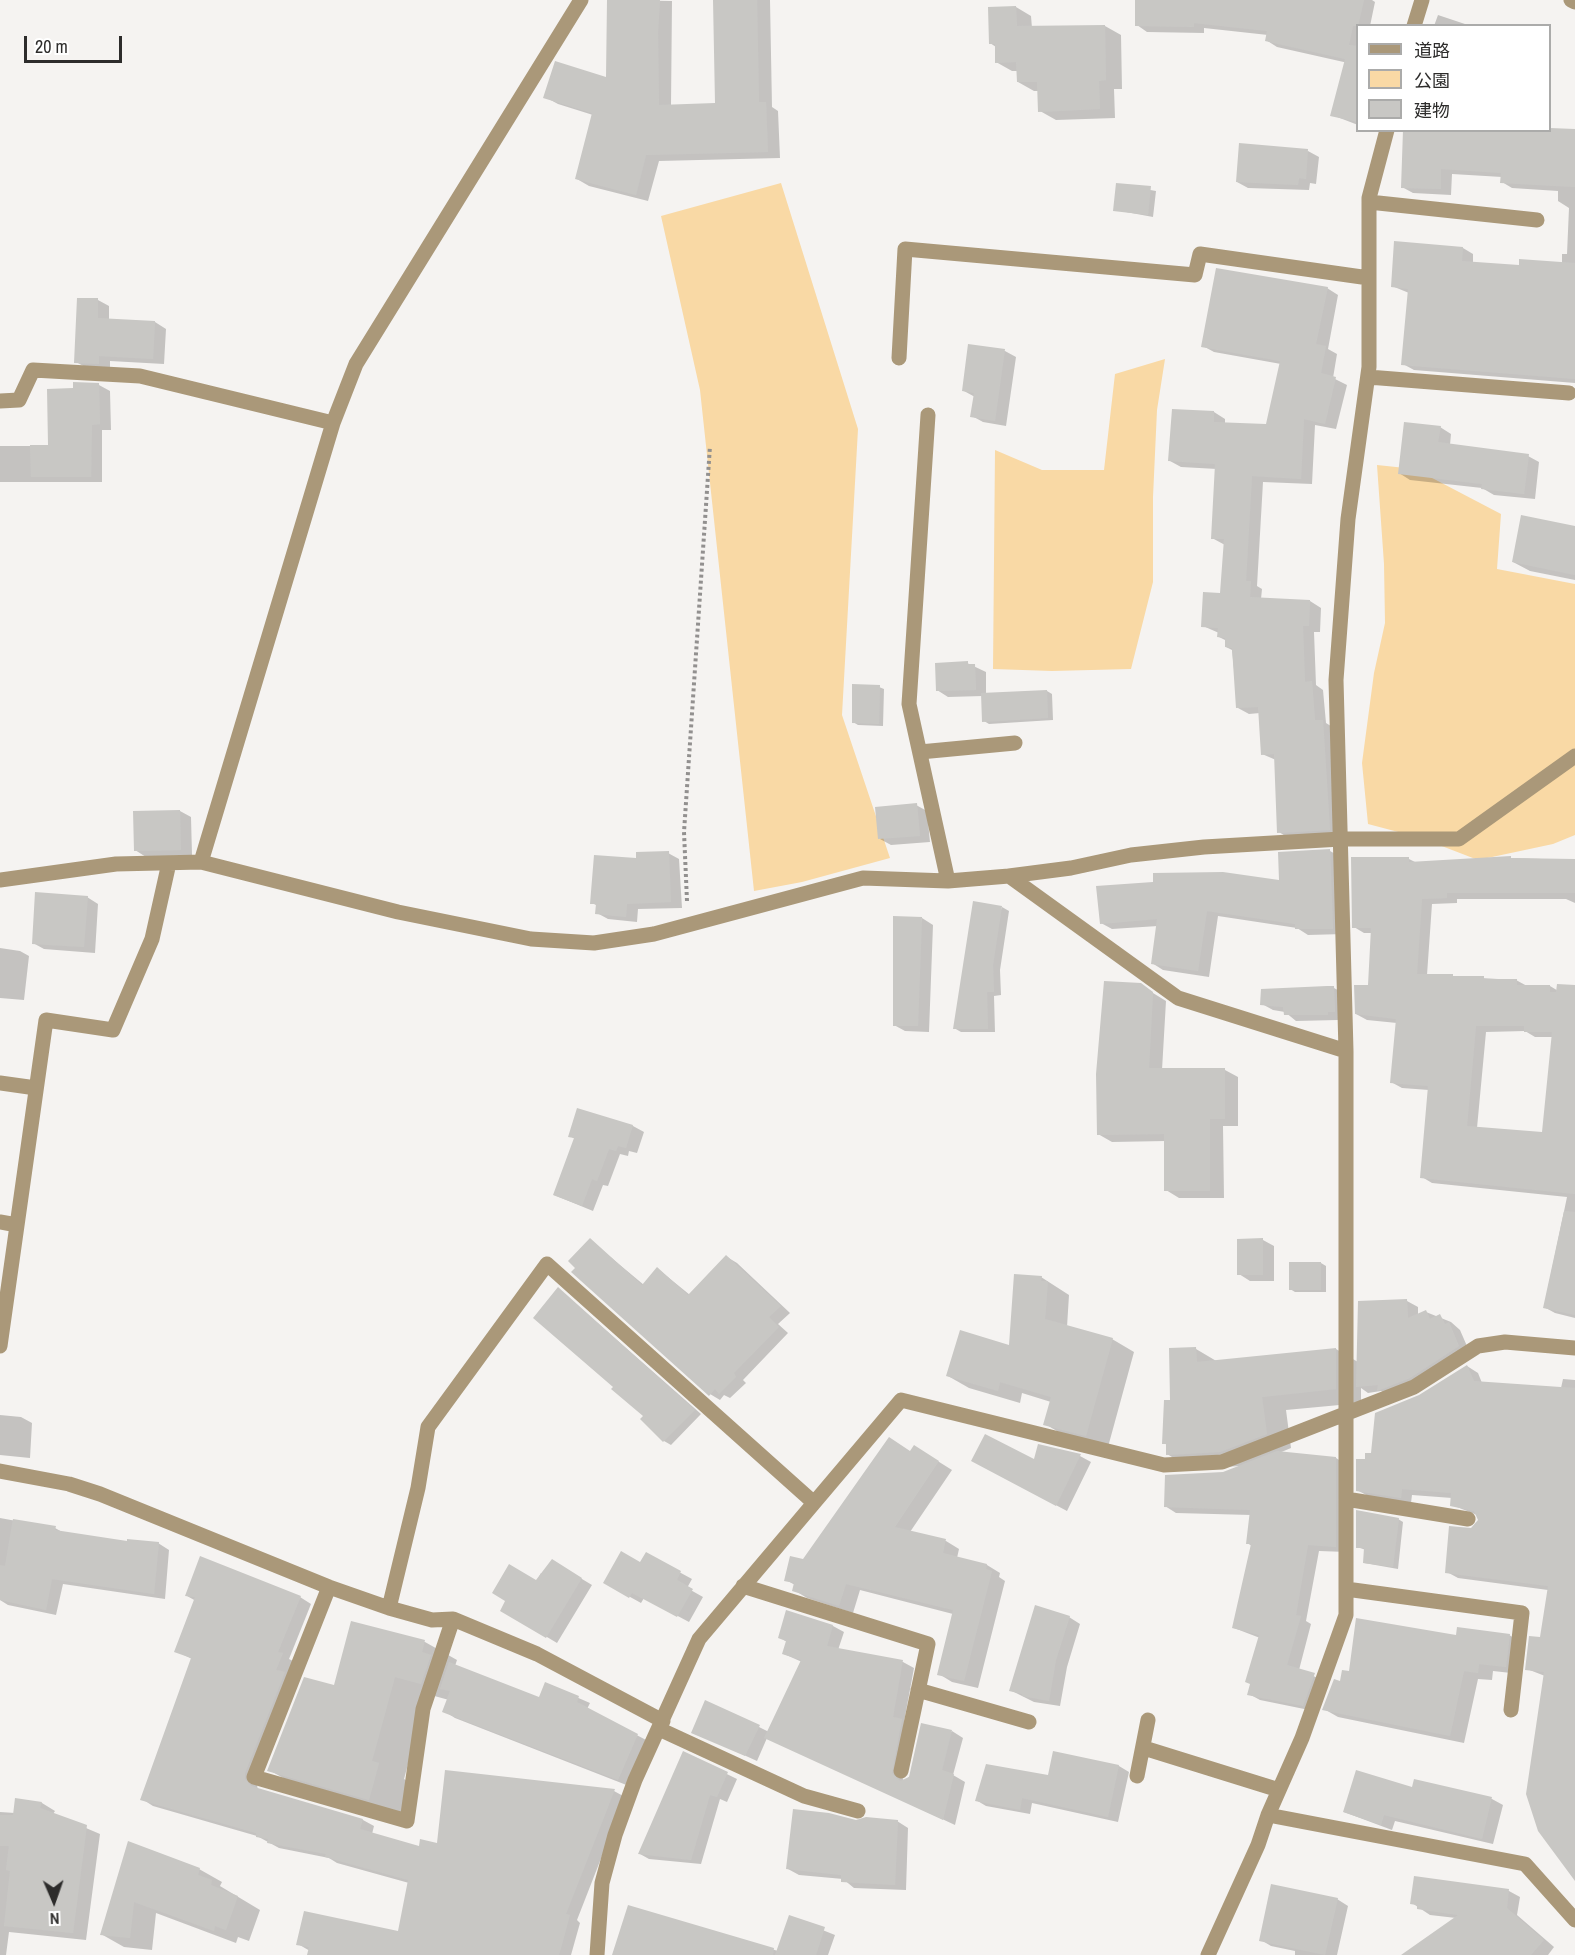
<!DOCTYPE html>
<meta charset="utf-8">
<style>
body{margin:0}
#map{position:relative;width:1575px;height:1955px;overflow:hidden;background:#f5f3f1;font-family:"Archivo Narrow","Noto Sans JP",sans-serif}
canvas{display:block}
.legend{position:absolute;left:1356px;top:24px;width:195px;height:108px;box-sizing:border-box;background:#fff;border:2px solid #ababaa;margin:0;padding:8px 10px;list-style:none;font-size:18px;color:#2d2c2b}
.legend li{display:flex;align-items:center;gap:12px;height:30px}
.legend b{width:30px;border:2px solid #ababaa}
.north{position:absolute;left:24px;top:1871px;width:60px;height:60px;-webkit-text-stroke:4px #fff;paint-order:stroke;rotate:178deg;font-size:16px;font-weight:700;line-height:24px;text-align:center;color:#2d2c2b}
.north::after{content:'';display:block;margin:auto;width:21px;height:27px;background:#2d2c2b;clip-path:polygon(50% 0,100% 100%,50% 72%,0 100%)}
.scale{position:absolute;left:24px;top:36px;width:98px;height:27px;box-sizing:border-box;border:3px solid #2d2c2b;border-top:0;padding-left:8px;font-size:18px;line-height:21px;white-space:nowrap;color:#2d2c2b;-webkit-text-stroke:4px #fff;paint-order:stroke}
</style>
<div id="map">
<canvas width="1575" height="1955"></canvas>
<ul class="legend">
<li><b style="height:8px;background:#aa9879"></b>道路</li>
<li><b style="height:16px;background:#f9d9a5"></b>公園</li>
<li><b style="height:16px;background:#c8c7c4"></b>建物</li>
</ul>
<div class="north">N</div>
<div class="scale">20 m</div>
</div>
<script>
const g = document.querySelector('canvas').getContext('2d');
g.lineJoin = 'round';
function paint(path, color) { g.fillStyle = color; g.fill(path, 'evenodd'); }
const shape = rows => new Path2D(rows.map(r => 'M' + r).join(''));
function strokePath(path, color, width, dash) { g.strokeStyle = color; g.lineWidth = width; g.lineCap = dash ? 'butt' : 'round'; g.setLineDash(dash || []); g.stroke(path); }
paint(shape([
 [781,183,858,429,842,715,890,858,802,882,754,891,700,390,661,216],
 [1165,359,1157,410,1153,497,1153,582,1131,669,1052,671,993,669,995,450,1042,470,1104,470,1115,374],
 [1377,465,1415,469,1501,514,1497,569,1575,584,1575,835,1553,844,1478,860,1421,838,1368,824,1362,763,1374,673,1385,623,1384,564]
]), '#f9d9a5');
paint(shape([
 [608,0,672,1,671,106,717,105,714,0,770,0,772,107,778,111,780,158,659,161,648,201,589,186,577,179,593,115,558,104,545,97,607,79],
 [1137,0,1372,0,1375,2,1370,26,1358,26,1357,65,1277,47,1266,40,1268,35,1204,28,1204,33,1147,32,1137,25],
 [1016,7,1031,16,1032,28,1105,26,1121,35,1122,89,1114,89,1115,118,1056,120,1040,111,1039,91,1034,91,1018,82,1018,71,1012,71,996,62,996,47,990,43],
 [1438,15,1471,26,1434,26],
 [1358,86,1358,125,1332,115],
 [1417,130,1575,131,1575,383,1414,370,1403,364,1409,293,1392,286,1395,243,1463,248,1473,254,1473,263,1520,267,1562,263,1562,254,1567,254,1569,208,1558,201,1558,191,1512,188,1502,182,1502,177,1452,174,1451,195,1413,193,1402,187],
 [1308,151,1319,157,1316,184,1310,183,1309,190,1248,188,1237,182],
 [1117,184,1156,191,1153,217,1115,210],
 [1327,288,1338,295,1328,349,1337,354,1333,378,1347,385,1336,429,1315,425,1312,484,1263,482,1257,586,1262,589,1261,599,1310,601,1321,608,1320,632,1314,632,1316,685,1323,690,1326,723,1334,728,1341,836,1290,839,1279,832,1276,760,1262,754,1260,713,1249,714,1238,708,1232,650,1226,647,1227,641,1219,637,1219,633,1203,626,1222,595,1225,545,1212,538,1217,469,1181,467,1170,461,1214,412,1225,419,1225,424,1267,426,1281,364,1214,352,1203,346],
 [98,300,109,306,109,320,155,322,166,329,164,364,110,361,110,369,87,368,76,362],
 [970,346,1005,351,1016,357,1006,426,983,422,972,416,975,397,964,391],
 [99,385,110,391,111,430,102,430,102,482,0,482,0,488,0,446,50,446,75,390],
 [1440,427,1451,434,1450,445,1528,456,1539,462,1535,499,1494,495,1482,488,1410,480,1399,473],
 [1575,527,1575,580,1530,571,1513,562],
 [967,663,986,672,986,694,1047,691,1052,694,1053,720,989,724,984,721,983,696,948,697,937,690],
 [879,687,884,689,883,726,858,725,853,722],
 [916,805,927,811,930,842,891,845,880,839],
 [180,811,191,817,192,855,146,857,135,850],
 [1330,851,1341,857,1344,934,1308,935,1297,928,1218,916,1209,977,1163,970,1152,963,1158,926,1112,929,1101,923,1280,882],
 [668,853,679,859,682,908,638,909,637,922,608,919,597,913,598,906,592,903,638,859],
 [1511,858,1575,860,1575,903,1566,899,1457,899,1457,903,1432,904,1427,975,1516,980,1527,986,1550,986,1560,992,1575,994,1575,1318,1555,1313,1544,1307,1567,1197,1432,1183,1422,1177,1429,1090,1402,1088,1391,1082,1397,1023,1367,1020,1356,1014,1369,986,1372,933,1364,933,1354,927,1409,859,1417,863],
 [1525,1031,1535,1037,1553,1037,1543,1133,1477,1128,1486,1032],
 [87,897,98,904,95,953,44,949,33,943],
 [1002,907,1009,911,1000,970,1001,995,994,996,995,1032,961,1032,954,1028],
 [922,918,933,925,929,1032,905,1031,894,1025],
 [0,948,20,951,29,956,24,1000,0,998],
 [1140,985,1166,1001,1162,1070,1225,1070,1238,1077,1238,1126,1223,1126,1224,1198,1179,1198,1166,1190,1166,1141,1112,1142,1098,1134],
 [1334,988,1345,994,1338,1020,1296,1021,1285,1012,1273,1010,1262,1004,1262,990],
 [578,1110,633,1126,644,1132,637,1153,629,1151,628,1156,620,1154,608,1186,603,1185,593,1211,554,1195,575,1139,570,1136],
 [590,1240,644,1285,658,1269,690,1295,727,1257,737,1263,790,1313,778,1324,788,1333,743,1380,746,1383,730,1398,724,1395,720,1400,710,1394],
 [1263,1240,1274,1246,1274,1281,1250,1281,1239,1274],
 [1321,1263,1326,1266,1326,1292,1295,1292,1290,1289],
 [1041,1277,1069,1295,1067,1327,1112,1339,1134,1352,1108,1447,1067,1437,1045,1424,1051,1402,1022,1393,1020,1403,969,1388,948,1376,1011,1347],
 [559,1289,701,1414,671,1445,664,1441,645,1416,615,1386],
 [1407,1301,1418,1307,1418,1315,1426,1312,1451,1322,1460,1330,1470,1353,1390,1396,1381,1391,1368,1393,1361,1388,1361,1403,1286,1410,1291,1448,1279,1453,1336,1458,1347,1465,1347,1552,1319,1551,1306,1621,1311,1624,1299,1670,1325,1681,1314,1711,1260,1700,1249,1694,1260,1638,1234,1628,1252,1546,1247,1543,1251,1515,1176,1513,1165,1506,1240,1466,1192,1469,1167,1454,1167,1445,1164,1443,1171,1402,1196,1349,1218,1362,1336,1349,1358,1362],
 [1467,1366,1478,1373,1482,1383,1561,1388,1563,1379,1575,1380,1575,1878,1545,1676,1527,1669,1541,1639,1548,1590,1458,1578,1447,1572,1479,1521,1477,1515,1452,1505,1452,1498,1412,1495,1411,1503,1368,1496,1357,1490,1366,1461,1420,1397],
 [0,1415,21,1417,32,1423,30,1458,0,1455],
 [1039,1446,1080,1456,1091,1462,1067,1511,984,1467,1035,1461],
 [911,1452,928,1455,952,1470,910,1532,946,1541,959,1549,957,1558,987,1565,1000,1573,999,1577,1005,1581,978,1688,952,1682,939,1674,953,1614,860,1590,853,1613,807,1598,794,1590,795,1585,786,1580],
 [0,1518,55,1528,64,1533,128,1543,158,1543,169,1550,165,1599,63,1584,56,1615,8,1605,0,1600],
 [1398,1519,1403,1522,1398,1569,1364,1563,1366,1550,1357,1547],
 [646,1554,692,1579,687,1588,703,1597,689,1622,644,1598,641,1603,605,1583,641,1564],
 [552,1561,592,1585,557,1643,502,1610,536,1582,541,1573,544,1574],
 [187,1596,300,1597,311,1604,289,1659,293,1661,256,1780,258,1790,363,1820,374,1826,372,1834,420,1848,614,1791,625,1797,577,1920,580,1923,571,1955,309,1955,310,1951,298,1944,399,1933,409,1883,337,1863,329,1858,279,1848,257,1836,153,1806,142,1799,192,1659,176,1651,196,1601],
 [787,1612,833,1626,844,1632,838,1650,903,1662,914,1668,904,1722,902,1776,904,1782,952,1731,963,1738,953,1775,965,1782,955,1825,767,1738,757,1761,693,1732,759,1727,769,1732,802,1662,784,1654,787,1642,779,1637],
 [1069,1617,1080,1624,1067,1667,1060,1706,1034,1702,1010,1690],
 [352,1623,425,1642,457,1660,455,1666,540,1699,546,1684,590,1703,587,1709,648,1741,629,1786,455,1718,444,1711,449,1700,427,1694,404,1779,411,1783,401,1817,301,1788,269,1770,335,1687],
 [1509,1635,1523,1643,1520,1674,1493,1671,1492,1680,1478,1679,1464,1743,1338,1717,1324,1709,1350,1673,1457,1637],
 [684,1753,737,1779,727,1802,720,1799,701,1864,649,1859,640,1854],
 [1055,1753,1119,1766,1129,1772,1118,1822,1032,1803,1030,1814,986,1806,976,1800,1049,1777],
 [1415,1781,1492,1799,1503,1805,1493,1844,1395,1821,1392,1830,1344,1812,1413,1789],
 [17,1800,42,1803,55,1811,53,1814,100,1834,86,1940,9,1932,6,1955,0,1955,0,1812,15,1813],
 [897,1821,908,1828,906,1890,854,1888,843,1879,799,1875,788,1869,856,1822],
 [129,1843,199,1869,222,1882,220,1886,260,1910,249,1941,238,1937,236,1943,156,1913,152,1950,124,1947,101,1934],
 [1415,1878,1509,1891,1520,1897,1517,1915,1554,1947,1548,1955,1405,1955,1456,1918,1430,1915,1412,1903],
 [1337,1899,1348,1906,1337,1955,1295,1955,1295,1951,1271,1946,1261,1940],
 [629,1906,778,1951,790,1917,835,1935,828,1955,614,1955]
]), '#0003');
paint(shape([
 [607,0,660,0,658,32,659,105,715,103,713,0,757,0,759,102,766,102,768,152,646,155,636,195,575,179,592,113,543,98,555,61,606,77],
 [1135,0,1364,0,1358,26,1353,26,1349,45,1358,46,1358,122,1330,116,1345,59,1265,41,1267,31,1194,23,1194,27,1135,26],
 [1016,6,1017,26,1105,25,1106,80,1099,81,1100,109,1038,112,1037,82,1017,82,1016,62,995,63,995,44,989,44,988,7],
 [1550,128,1575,129,1575,187,1500,183,1501,173,1441,169,1441,189,1401,188,1403,130,1550,132],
 [1239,143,1308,149,1306,179,1299,178,1298,185,1236,182],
 [1116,183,1151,186,1148,215,1113,211],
 [1394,241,1463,247,1462,261,1519,265,1519,259,1575,263,1575,379,1401,365,1408,289,1391,287],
 [1216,268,1328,287,1316,344,1326,346,1321,373,1336,377,1325,424,1304,419,1301,479,1252,476,1246,581,1251,581,1250,597,1310,600,1309,626,1303,626,1305,682,1312,681,1315,720,1323,720,1330,830,1277,833,1274,754,1261,755,1258,707,1236,708,1232,648,1225,647,1225,638,1217,637,1218,628,1201,627,1203,592,1220,593,1224,539,1211,539,1215,464,1168,461,1172,409,1214,411,1214,422,1266,424,1280,361,1201,347],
 [77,298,98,298,98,318,155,321,153,359,99,356,99,364,74,363],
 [968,344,1005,349,995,421,970,417,974,393,962,391],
 [73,382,99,383,100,424,92,425,91,477,31,477,30,445,48,445,47,389,73,388],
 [1404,422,1441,426,1438,442,1529,454,1524,494,1481,489,1482,484,1398,474],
 [1521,515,1575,526,1575,575,1512,562],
 [968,661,968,664,975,664,976,690,936,691,935,663],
 [852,684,880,685,879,724,852,723],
 [1047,690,1048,718,982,722,981,693],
 [917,803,920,836,878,839,875,807],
 [180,810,181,850,134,851,133,811],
 [1330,849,1333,929,1295,929,1295,924,1207,911,1198,971,1151,964,1157,919,1100,924,1096,886,1153,882,1153,873,1223,872,1279,880,1278,852],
 [669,851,671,902,627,904,626,917,595,914,596,904,590,904,594,855,636,858,636,852],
 [1511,856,1511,858,1575,859,1575,893,1447,893,1447,898,1422,899,1417,974,1453,974,1453,976,1484,976,1484,979,1517,979,1517,985,1550,985,1550,992,1556,992,1557,984,1575,985,1575,1194,1420,1178,1428,1086,1390,1083,1396,1019,1355,1014,1354,985,1368,985,1371,928,1352,928,1351,857,1409,857,1409,862],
 [1476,1026,1524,1026,1524,1032,1552,1032,1542,1132,1467,1126],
 [35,892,88,896,84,947,32,944],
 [973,901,1002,906,993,965,994,992,987,992,988,1029,953,1029],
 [893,916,922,917,918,1026,893,1026],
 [1104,981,1141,983,1153,992,1149,1068,1225,1068,1225,1119,1210,1119,1210,1191,1164,1191,1164,1134,1097,1135,1096,1074],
 [1327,986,1334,986,1335,1012,1328,1012,1328,1015,1284,1015,1283,1007,1260,1005,1261,989],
 [577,1108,633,1125,626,1148,618,1146,616,1151,609,1149,597,1181,592,1179,582,1206,553,1195,574,1138,568,1137],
 [1564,1211,1575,1212,1575,1315,1543,1308],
 [590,1238,642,1285,657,1267,688,1295,726,1255,781,1306,769,1317,779,1327,734,1373,736,1377,719,1394,715,1389,709,1396,571,1272,575,1268,568,1261],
 [1263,1238,1263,1275,1237,1275,1237,1239],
 [1289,1262,1321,1262,1321,1290,1289,1290],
 [1014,1274,1042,1276,1041,1281,1048,1281,1045,1319,1113,1338,1086,1436,1043,1425,1051,1397,1000,1382,998,1391,946,1376,960,1330,1009,1345],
 [558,1287,695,1410,663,1442,640,1419,643,1416,611,1389,613,1387,533,1318],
 [1407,1299,1408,1318,1426,1310,1430,1319,1440,1314,1445,1324,1449,1322,1459,1346,1410,1378,1377,1391,1378,1385,1356,1387,1358,1301],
 [1196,1347,1197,1362,1336,1348,1336,1389,1262,1397,1267,1434,1220,1452,1166,1455,1166,1444,1162,1444,1164,1400,1170,1400,1169,1348],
 [1467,1365,1474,1381,1575,1388,1575,1881,1538,1831,1526,1794,1544,1672,1525,1670,1529,1636,1540,1637,1548,1586,1445,1573,1449,1526,1471,1528,1478,1520,1474,1511,1450,1506,1451,1493,1402,1489,1401,1498,1356,1491,1356,1459,1365,1459,1365,1453,1371,1453,1375,1413,1419,1395],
 [985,1434,1034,1459,1038,1444,1081,1454,1056,1506,971,1461],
 [889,1437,910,1451,914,1445,939,1461,895,1527,946,1539,943,1553,987,1564,986,1569,992,1571,964,1681,937,1675,953,1610,846,1584,839,1606,792,1591,794,1583,784,1581,790,1556,803,1559],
 [1277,1451,1336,1457,1336,1547,1308,1545,1296,1615,1301,1616,1287,1665,1315,1673,1303,1706,1247,1695,1250,1684,1245,1682,1259,1635,1232,1628,1251,1544,1246,1544,1250,1510,1164,1507,1165,1475,1223,1472],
 [1356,1510,1399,1518,1393,1567,1363,1563,1364,1548,1356,1548],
 [13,1519,56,1526,55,1530,127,1541,127,1539,159,1542,154,1594,52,1579,46,1610,0,1600,0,1565,5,1566],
 [621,1551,640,1562,646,1552,681,1571,677,1580,693,1589,677,1617,632,1593,629,1598,603,1583],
 [200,1556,301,1596,278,1652,283,1653,276,1670,285,1672,245,1773,245,1779,251,1786,363,1819,360,1829,419,1846,420,1839,437,1843,445,1770,615,1789,566,1914,570,1915,559,1955,307,1955,309,1947,296,1945,304,1911,398,1931,408,1880,325,1857,326,1854,267,1843,268,1839,256,1837,256,1833,140,1800,191,1658,174,1652,195,1597,185,1596],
 [552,1559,582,1578,546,1638,500,1611,505,1601,492,1593,509,1564,536,1580],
 [1035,1605,1070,1616,1056,1660,1049,1701,1022,1696,1022,1694,1009,1691],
 [786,1610,833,1625,827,1646,903,1660,893,1717,902,1719,892,1773,900,1781,909,1777,921,1723,952,1730,942,1770,954,1774,943,1820,764,1738,801,1660,782,1654,786,1641,778,1638],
 [1356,1618,1456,1635,1457,1627,1510,1634,1506,1667,1479,1664,1478,1673,1464,1671,1450,1736,1322,1710,1334,1679,1340,1681,1342,1670,1349,1671],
 [351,1621,425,1640,422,1652,431,1655,421,1684,395,1677,372,1761,379,1763,369,1800,267,1771,304,1677,334,1685],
 [449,1662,539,1697,545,1682,579,1696,577,1702,638,1734,618,1780,442,1712,450,1691,440,1689],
 [705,1700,760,1725,745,1756,691,1733],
 [683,1751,728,1772,717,1797,710,1795,691,1860,638,1854],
 [1053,1751,1119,1765,1108,1817,1022,1798,1020,1810,975,1801,986,1764,1048,1775],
 [1356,1770,1412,1787,1414,1779,1492,1797,1482,1839,1384,1815,1381,1825,1343,1812],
 [15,1798,42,1802,40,1808,87,1825,73,1933,4,1926,10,1871,6,1870,9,1846,0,1846,0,1815,13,1815],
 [793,1809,829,1813,856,1820,866,1817,898,1820,895,1885,841,1882,841,1875,786,1869],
 [128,1841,200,1868,198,1875,212,1880,211,1885,238,1896,226,1930,215,1926,214,1931,134,1902,130,1938,100,1935],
 [1414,1876,1509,1889,1507,1908,1544,1940,1531,1955,1401,1955,1458,1915,1417,1909,1417,1905,1410,1904],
 [1271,1884,1338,1898,1325,1955,1259,1941],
 [628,1905,774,1948,773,1955,612,1955],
 [789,1915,825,1927,816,1955,775,1955]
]), '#c8c7c4');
strokePath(shape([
 [687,901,684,832,710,446]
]), '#92908f', 4, [3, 3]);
strokePath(shape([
 [1571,0,1575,2],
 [1414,26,1422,0],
 [1369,202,1537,220],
 [899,358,905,249,1195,275,1200,254,1369,278],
 [1368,377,1569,393],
 [0,401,19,400,33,370,140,376,333,423],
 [928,415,909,704,948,881],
 [920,752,1015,743],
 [201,862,333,423,356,364,581,0],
 [1009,876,1178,998,1346,1051],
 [0,880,116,864,201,862,398,912,531,939,594,943,654,934,863,878,948,881,1009,876,1071,868,1131,855,1204,847,1341,839,1459,839,1575,756],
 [0,1083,36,1088],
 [0,1222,17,1225],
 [0,1346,46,1020,113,1030,152,939,169,863],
 [0,1471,69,1484,100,1494,329,1587,389,1608,432,1620,453,1619,537,1654,663,1721],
 [1346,1499,1468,1519],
 [743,1586,928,1644,901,1771],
 [329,1587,254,1777,407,1821,423,1709,453,1619],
 [1346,1589,1522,1613,1511,1710],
 [389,1608,418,1488,428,1427,547,1264,813,1502],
 [918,1690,1029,1722],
 [659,1729,804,1796,858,1811],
 [1144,1748,1279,1790],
 [1137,1776,1148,1720],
 [1268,1815,1525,1864,1575,1920],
 [597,1955,602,1883,615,1835,635,1780,699,1639,901,1400,1164,1465,1222,1462,1414,1387,1478,1346,1505,1342,1575,1348],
 [1208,1955,1258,1845,1268,1815,1302,1738,1346,1615,1346,1051,1336,680,1348,519,1369,367,1369,198,1387,130]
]), '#aa9879', 15);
</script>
